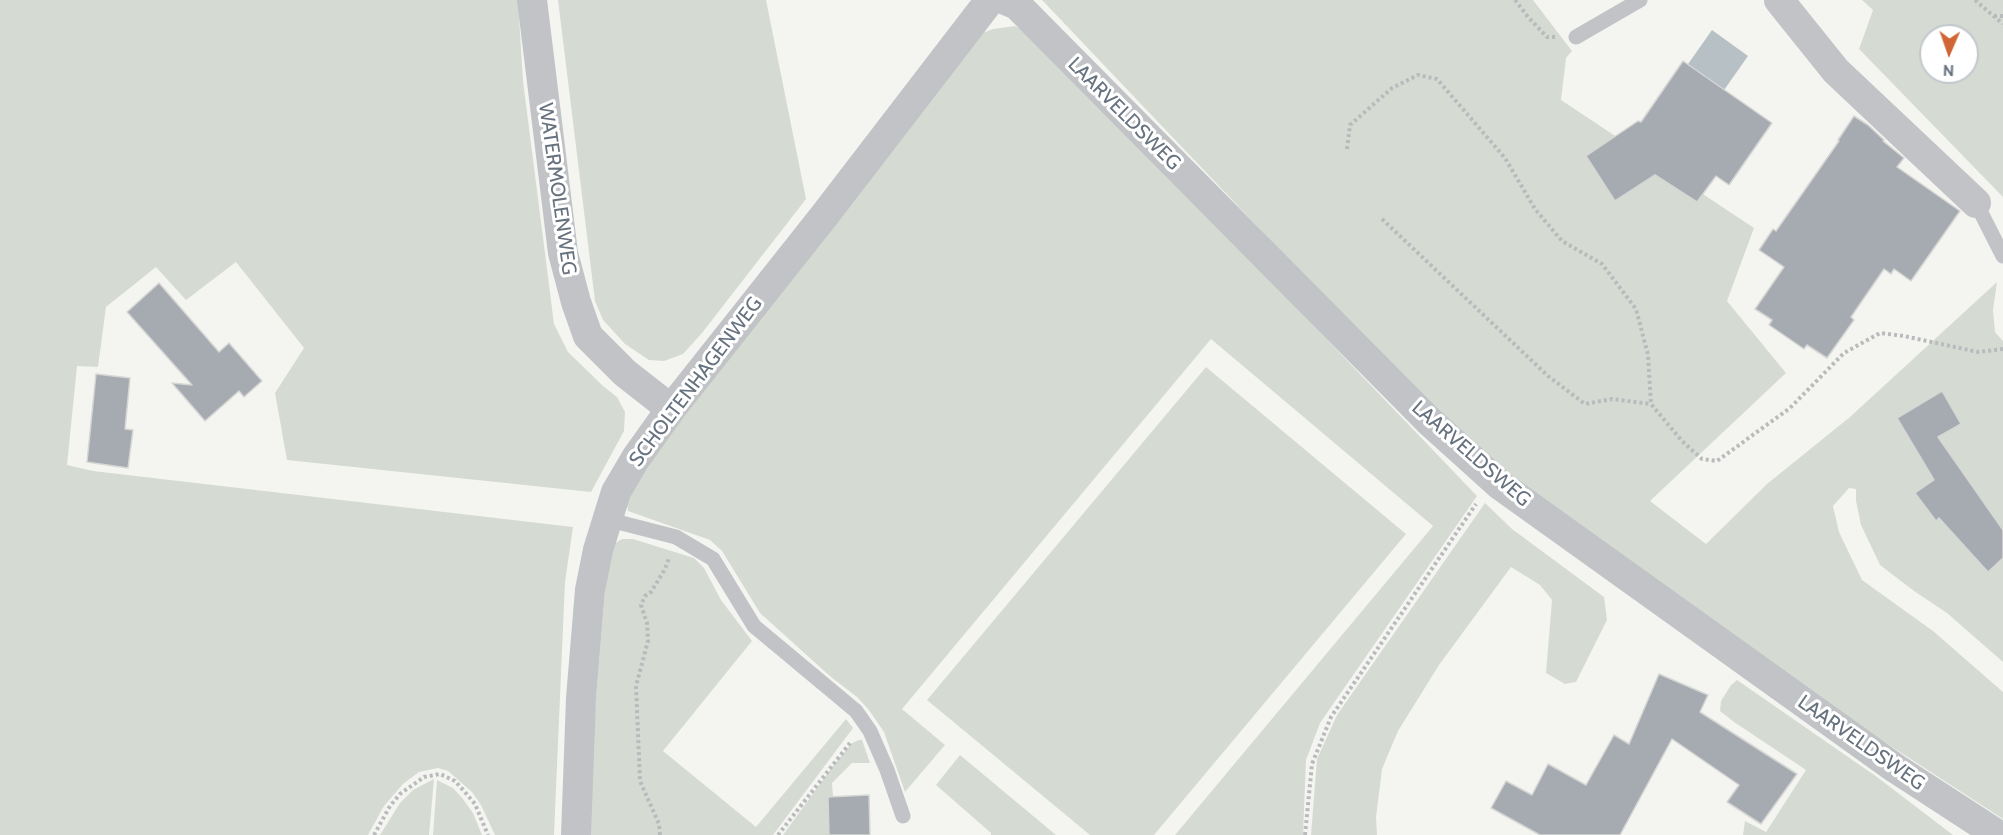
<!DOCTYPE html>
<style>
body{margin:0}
#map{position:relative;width:2003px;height:835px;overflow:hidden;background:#f4f5f1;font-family:Cabin,sans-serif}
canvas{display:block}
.north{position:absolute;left:1919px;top:24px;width:60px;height:60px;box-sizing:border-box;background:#fff;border:2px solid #c2c7cc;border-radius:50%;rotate:182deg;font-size:16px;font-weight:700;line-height:24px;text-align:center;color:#67727f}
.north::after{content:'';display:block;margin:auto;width:21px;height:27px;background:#d06635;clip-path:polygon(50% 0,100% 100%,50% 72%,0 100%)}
</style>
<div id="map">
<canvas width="2003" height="835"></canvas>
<div class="north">N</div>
</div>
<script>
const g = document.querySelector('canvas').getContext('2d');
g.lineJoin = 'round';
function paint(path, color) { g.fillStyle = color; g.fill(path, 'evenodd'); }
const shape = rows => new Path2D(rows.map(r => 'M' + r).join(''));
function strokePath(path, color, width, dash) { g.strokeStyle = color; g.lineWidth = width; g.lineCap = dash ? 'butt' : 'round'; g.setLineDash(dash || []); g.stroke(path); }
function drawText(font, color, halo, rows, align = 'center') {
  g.font = font + ' Cabin,sans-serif'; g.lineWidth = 6; g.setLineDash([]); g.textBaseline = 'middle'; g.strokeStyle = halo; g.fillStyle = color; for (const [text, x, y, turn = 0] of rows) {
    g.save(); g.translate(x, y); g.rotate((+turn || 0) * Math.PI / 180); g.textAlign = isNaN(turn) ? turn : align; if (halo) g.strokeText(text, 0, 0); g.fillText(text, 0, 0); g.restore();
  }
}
paint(shape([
 [0,0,518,0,523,81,554,324,568,352,603,386,617,397,625,412,624,431,591,492,287,460,275,393,304,348,236,262,186,300,156,267,106,307,98,367,77,366,67,465,93,471,573,527,565,582,554,835,495,835,481,805,472,792,448,771,438,768,419,772,403,784,384,806,368,835,0,835],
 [558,0,766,0,806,199,702,333,683,354,664,361,649,360,625,344,603,320,595,301],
 [1042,0,1533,0,1572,51,1566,58,1561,100,1754,228,1727,301,1786,373,1650,501,1706,544,1767,484,1850,417,1997,282,1993,310,1995,332,2003,341,2003,662,1947,613,1914,591,1880,565,1861,525,1856,501,1856,489,1849,488,1833,506,1839,532,1862,580,1933,631,2003,692,2003,819,1809,693,1481,456,1276,246],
 [1862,0,2003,0,2003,197,1859,49,1873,10],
 [1931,36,1967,36,1967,72,1931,72],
 [1015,26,1040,40,1477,496,1320,723,1306,760,1303,835,1175,835,1433,526,1211,339,902,709,945,745,905,792,884,732,869,710,857,697,831,677,760,613,722,551,710,540,628,511,627,502,681,412,975,36,993,29],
 [1206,367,1406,534,1154,835,1090,835,927,700],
 [1485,503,1512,529,1604,597,1607,620,1576,682,1565,684,1546,673,1552,600,1540,585,1511,567,1439,665,1398,731,1382,769,1376,817,1377,835,1311,835,1317,759,1337,715],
 [622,539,633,539,694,558,704,568,721,600,752,641,663,751,756,827,846,719,853,728,773,835,587,835,591,758,606,578,612,545],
 [1737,680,1877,777,1953,835,1743,835,1745,821,1766,832,1806,770,1734,722,1720,711,1721,701,1731,685],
 [859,740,862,740,870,763,852,763,832,783,833,796,828,796,829,835,783,835,833,766,852,743],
 [960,755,1056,835,991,835,991,833,936,785],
 [434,779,429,835,380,835,400,803,413,790],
 [437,780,453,788,463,799,473,813,482,835,433,835]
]), '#d5dbd3');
paint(shape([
 [1712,30,1748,56,1698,127,1662,101]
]), '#b7c0c5');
const building = shape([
 [1683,61,1772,123,1729,185,1716,176,1697,202,1655,175,1615,201,1586,156,1638,121,1641,122,1683,61],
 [1854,116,1868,125,1884,140,1883,141,1904,158,1897,167,1960,211,1911,281,1894,269,1891,274,1884,269,1851,317,1854,320,1827,358,1807,345,1804,349,1769,325,1772,320,1755,309,1784,267,1759,250,1773,229,1776,231,1839,141,1838,140,1854,116],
 [159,283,219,352,229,343,262,381,244,397,239,391,205,421,172,383,192,385,127,312,159,283],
 [96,374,130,378,125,429,133,430,128,468,87,462,96,374],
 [1942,391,1961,424,1938,437,2003,530,2003,558,1988,572,1939,518,1936,521,1915,493,1934,480,1897,418,1942,391],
 [1659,674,1708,695,1700,712,1797,774,1761,824,1727,802,1739,785,1672,739,1620,835,1540,835,1491,808,1506,781,1532,795,1548,764,1586,785,1614,735,1629,744,1659,674],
 [869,795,870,835,829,835,828,797,869,795]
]);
paint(building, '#a5abb1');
strokePath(building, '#d6d6d4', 1.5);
strokePath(shape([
 [1515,0,1528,17,1547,37,1555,37],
 [1975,0,2003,24],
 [1994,16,2003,16],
 [1347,149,1350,125,1392,88,1418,75,1437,79,1505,158,1535,209,1562,241,1602,264,1636,309,1648,355,1651,404,1682,441,1702,459,1717,461,1790,408,1844,353,1880,333,1904,336,1978,352,2003,349],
 [1382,219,1548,376,1585,404,1612,399,1651,404],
 [374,835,390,806,400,794,424,777,440,774,455,781,464,791,475,804,488,835],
 [660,835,659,824,640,781,636,686,648,641,647,623,641,605,645,596,651,592,665,569,669,558],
 [778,835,850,743],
 [1305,835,1312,764,1331,717,1476,504]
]), '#b8babc', 4, [3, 3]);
strokePath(shape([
 [1576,37,1640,0],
 [1976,203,2003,256],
 [606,519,676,537,713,559,754,626,856,711,870,731,887,770,903,816]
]), '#c1c3c6', 15);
strokePath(shape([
 [532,0,563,253,576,302,588,336,625,373,671,409],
 [1005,0,1017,5,1428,420,1500,485,1895,768,1998,835],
 [1779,0,1836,71,1976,203],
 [576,835,581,698,590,590,598,550,616,492,636,458,671,409,824,216,990,0]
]), '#c1c3c6', 30);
drawText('20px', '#67727f', '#fff', [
 ["LAARVELDSWEG",1124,114,45],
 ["WATERMOLENWEG",557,189,82],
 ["SCHOLTENHAGENWEG",696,382,-53],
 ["LAARVELDSWEG",1471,454,41],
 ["LAARVELDSWEG",1861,743,35]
]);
</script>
